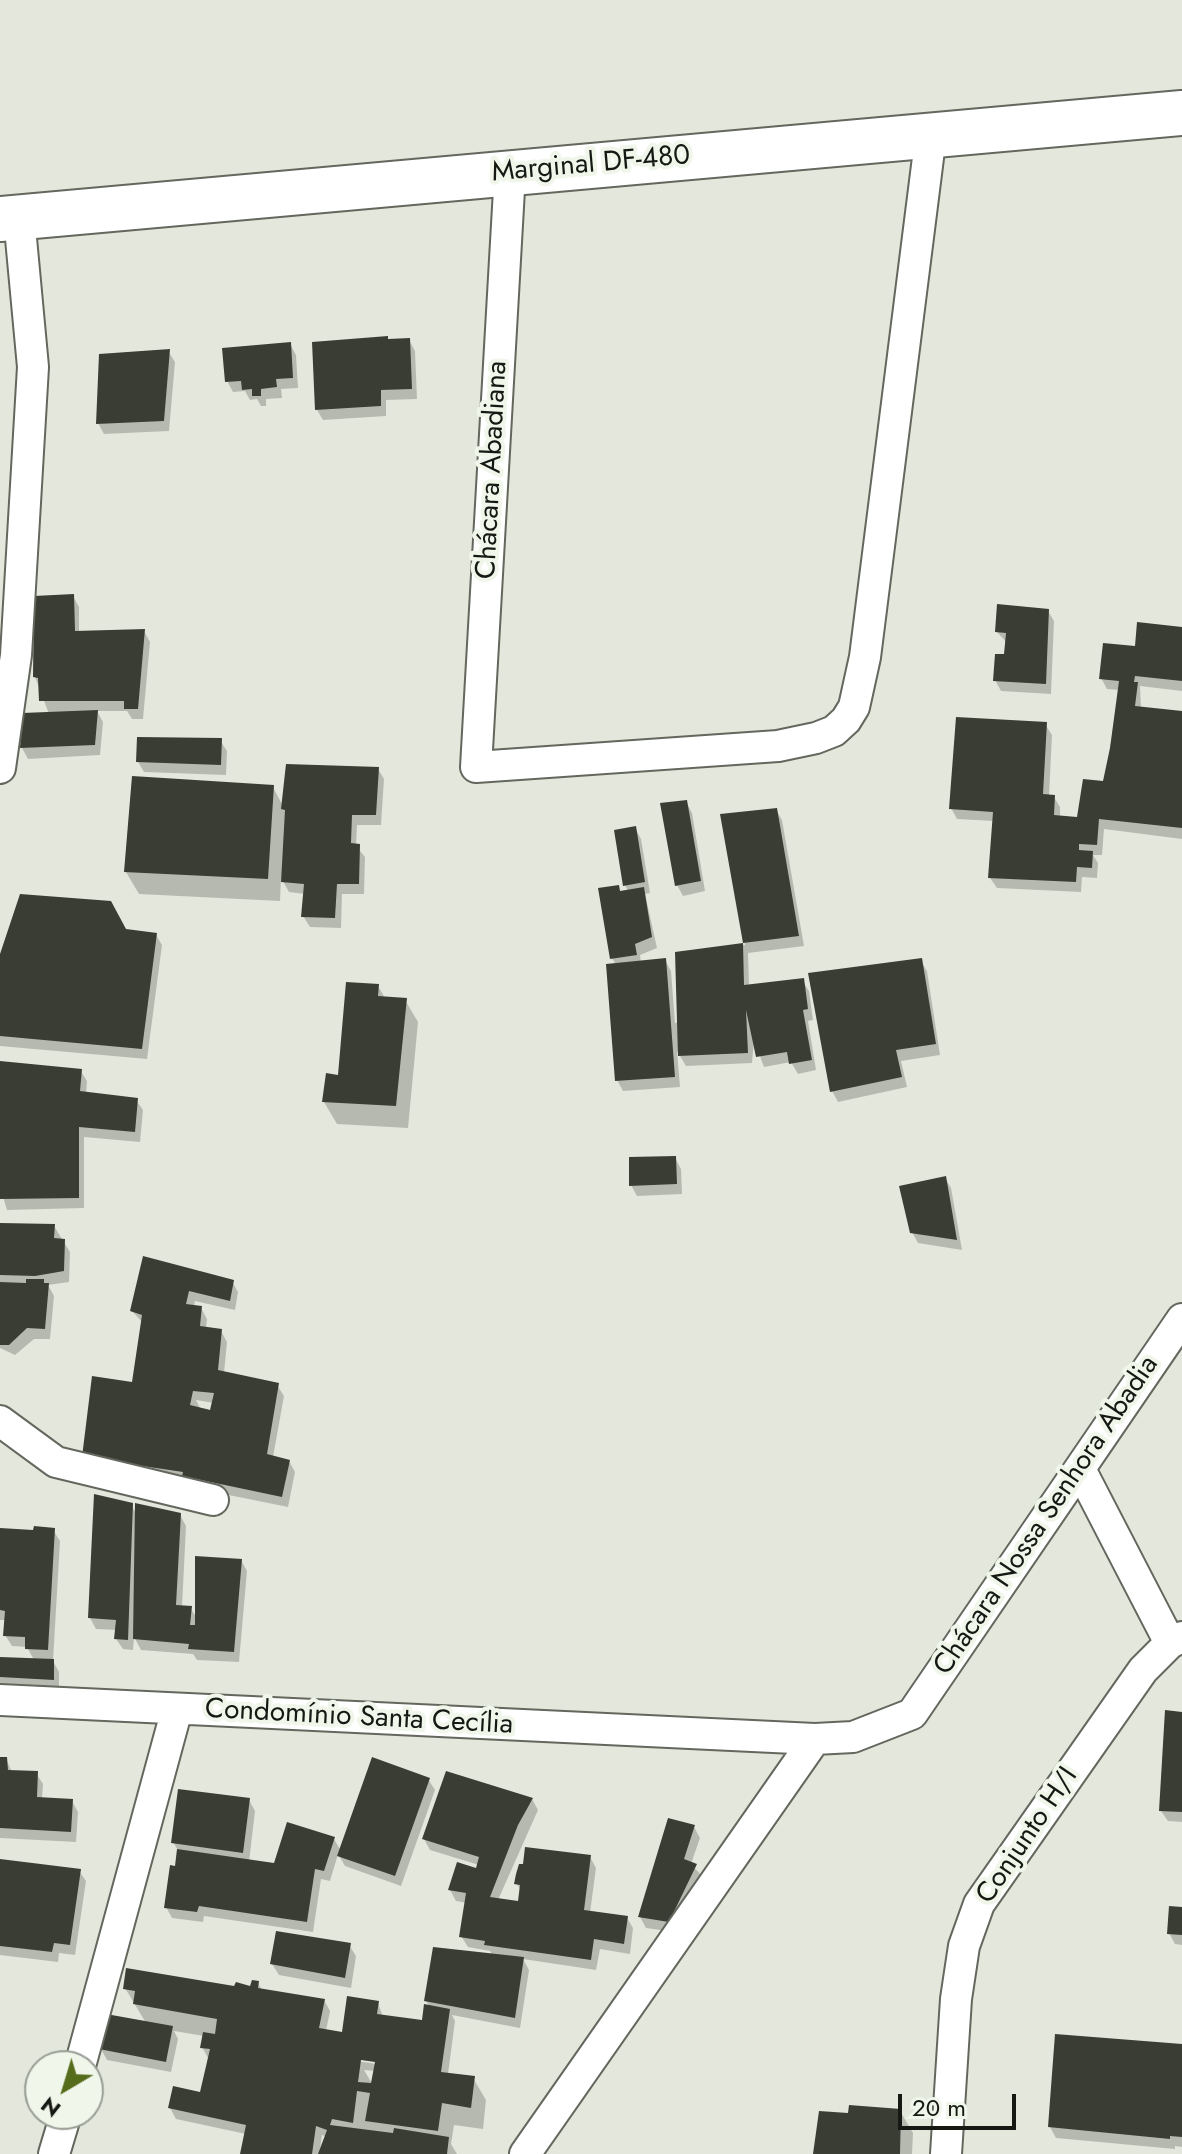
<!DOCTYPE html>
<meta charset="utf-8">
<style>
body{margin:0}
#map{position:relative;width:1182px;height:2154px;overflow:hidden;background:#e4e8dc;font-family:Jost,sans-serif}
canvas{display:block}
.north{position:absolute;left:24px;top:2050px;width:80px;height:80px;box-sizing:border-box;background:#f1f6ea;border:2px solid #999d94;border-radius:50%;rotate:218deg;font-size:22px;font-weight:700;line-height:32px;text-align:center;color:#161813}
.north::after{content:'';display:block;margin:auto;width:28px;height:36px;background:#556c1b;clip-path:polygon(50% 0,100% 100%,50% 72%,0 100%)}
.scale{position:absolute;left:898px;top:2094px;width:118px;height:36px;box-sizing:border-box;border:4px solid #161813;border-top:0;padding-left:10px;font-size:24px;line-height:28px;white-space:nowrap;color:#161813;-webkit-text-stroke:6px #f1f6ea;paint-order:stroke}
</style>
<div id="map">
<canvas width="1182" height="2154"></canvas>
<div class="north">N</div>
<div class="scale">20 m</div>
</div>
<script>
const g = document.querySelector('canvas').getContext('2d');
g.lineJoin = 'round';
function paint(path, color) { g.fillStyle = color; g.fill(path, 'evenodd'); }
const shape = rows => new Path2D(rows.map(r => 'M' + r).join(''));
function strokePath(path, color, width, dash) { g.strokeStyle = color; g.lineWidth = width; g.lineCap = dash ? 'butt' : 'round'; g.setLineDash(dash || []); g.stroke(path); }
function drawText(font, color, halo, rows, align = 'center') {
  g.font = font + ' Jost,sans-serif'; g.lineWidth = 8; g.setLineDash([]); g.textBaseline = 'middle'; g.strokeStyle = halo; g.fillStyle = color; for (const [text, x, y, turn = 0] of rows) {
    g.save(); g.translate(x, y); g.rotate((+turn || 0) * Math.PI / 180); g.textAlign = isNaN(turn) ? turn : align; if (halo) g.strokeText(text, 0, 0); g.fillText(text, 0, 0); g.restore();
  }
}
paint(shape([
 [409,340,415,351,417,399,386,400,386,416,323,420,317,410,389,341],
 [290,344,296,355,298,388,281,389,282,398,266,399,266,406,261,406,257,399,250,400,245,391,233,392,227,381],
 [168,351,175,362,169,431,104,434,98,423],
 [73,596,79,607,79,633,144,631,150,642,143,719,132,719,127,711,97,711,103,722,100,755,28,759,22,748,24,715,49,714,35,677],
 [1048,611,1054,621,1051,694,1001,691,995,680,1006,656,1007,643,997,632],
 [1182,629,1182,691,1140,686,1141,708,1182,714,1182,839,1104,829,1102,855,1093,855,1098,863,1097,878,1082,877,1081,892,997,888,990,878,994,821,957,819,951,808,1045,724,1052,735,1049,796,1054,797,1060,807,1060,817,1079,819,1104,783,1120,690,1107,689,1101,678,1137,649],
 [220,740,227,751,226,775,144,772,138,762],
 [378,769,384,779,381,825,357,825,356,846,365,857,364,894,342,894,341,928,310,927,303,916,305,894,289,892,281,878,280,901,139,894,126,872,273,787,283,806],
 [686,802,692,813,705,891,683,896,677,885],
 [776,810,782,820,804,946,748,953,749,986,802,980,809,991,813,1020,808,1021,816,1070,798,1074,791,1062,764,1067,754,1040,752,1063,686,1066,677,1051,680,1087,623,1091,617,1080,616,965,612,958,621,892,628,891,625,885,635,828,641,839,650,893,645,894,657,948,640,955,641,963,665,960,671,971,675,1023,679,1022,677,953,745,945,722,816],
 [125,931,156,935,162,945,147,1059,0,1046,0,960],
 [920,960,927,971,940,1055,901,1061,907,1087,838,1102,832,1091],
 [378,986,385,998,405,1000,418,1022,408,1128,337,1124,324,1102,340,1077],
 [0,1063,80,1070,87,1081,86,1094,136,1100,143,1110,140,1142,84,1137,84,1208,7,1210,0,1187],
 [675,1158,681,1169,682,1194,637,1196,631,1185],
 [945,1178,951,1188,962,1250,918,1243,912,1232],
 [0,1225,54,1226,70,1252,69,1282,48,1285,54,1296,50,1339,34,1339,15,1355,0,1348],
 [145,1258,232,1281,238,1292,235,1310,195,1301,194,1307,201,1308,207,1319,206,1329,221,1331,227,1342,224,1373,277,1385,284,1396,273,1457,289,1461,295,1472,288,1507,90,1467,134,1384,143,1323,132,1311],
 [196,1400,214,1403,212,1415,208,1409,200,1408],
 [131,1505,137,1515,180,1515,186,1526,182,1607,190,1608,197,1618,241,1560,247,1571,239,1662,197,1660,193,1654,141,1650,134,1637,133,1650,123,1649,116,1639,117,1630,96,1629,90,1618],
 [0,1530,53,1530,60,1541,53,1661,59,1672,59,1690,0,1687,0,1659,34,1660,27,1647,12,1646,5,1635,6,1620,0,1620],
 [1182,1713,1182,1822,1168,1821,1161,1811],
 [0,1759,6,1759,12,1772,36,1773,43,1784,42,1799,72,1801,78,1812,76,1842,0,1838],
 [428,1779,435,1790,401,1886,345,1866,338,1854,330,1881,321,1879,313,1932,204,1916,203,1922,172,1918,166,1907,179,1852,173,1842,249,1800,255,1811,249,1862,275,1866,334,1839,341,1851],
 [532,1799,538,1810,498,1900,519,1903,521,1891,517,1884,590,1857,596,1868,590,1913,627,1918,633,1928,630,1954,600,1949,596,1970,523,1959,529,1970,520,2028,452,2015,455,2021,448,2074,473,2078,486,2100,483,2129,454,2125,451,2144,457,2154,242,2154,246,2134,176,2119,170,2108,202,2095,208,2058,202,2047,204,2036,174,2031,178,2039,171,2072,107,2060,101,2049,146,2023,125,1988,252,1988,258,1983,262,1990,324,2000,330,2011,326,2031,343,2035,378,2003,383,2017,424,2022,430,2007,426,2001,493,1956,490,1951,468,1947,461,1936,467,1903,456,1901,450,1890,477,1870,479,1865,430,1850,424,1839],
 [329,2057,377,2060,377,2064],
 [364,2070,375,2071,373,2085],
 [322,2135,327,2137,320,2150],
 [694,1827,700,1838,691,1864,702,1876,675,1932,646,1928,640,1917],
 [0,1861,79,1871,86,1881,75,1955,59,1953,58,1962,0,1955],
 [1182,1909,1182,1945,1175,1944,1169,1933],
 [349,1945,356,1956,351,1988,279,1975,272,1964],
 [1182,2046,1182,2147,1175,2146,1175,2149,1056,2138,1050,2127],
 [900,2111,913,2133,912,2154,816,2154,849,2115]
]), '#0003');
paint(shape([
 [388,336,388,339,410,338,412,389,381,390,381,406,315,410,312,342],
 [291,342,293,378,276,379,277,387,261,389,261,396,252,396,252,389,242,390,241,381,225,382,222,348],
 [170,349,164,421,96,424,99,354],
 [74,594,75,631,145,629,138,709,124,709,124,701,39,701,38,678,33,677,34,596],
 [997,604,1049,609,1046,684,993,681,995,654,1004,654,1006,633,995,632],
 [1137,622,1182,627,1182,681,1135,676,1134,682,1138,682,1135,706,1182,711,1182,828,1099,819,1097,845,1079,844,1079,850,1093,851,1092,868,1077,867,1076,882,988,878,993,812,949,809,956,717,1047,722,1043,794,1055,795,1054,815,1077,817,1083,779,1103,781,1110,748,1119,681,1099,679,1103,643,1135,646],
 [98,710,95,745,20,748,22,713],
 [137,737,222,738,221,765,136,762],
 [286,764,379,767,376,815,352,815,351,843,360,844,359,884,337,884,335,918,301,917,304,884,281,882,285,810,281,809],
 [132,776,274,785,268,879,124,872],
 [687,800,701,881,675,886,660,803],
 [777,808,799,936,743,943,720,814],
 [636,826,645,882,623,886,614,830],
 [619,885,620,891,644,887,652,937,635,944,637,955,610,959,598,888],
 [20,894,111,901,126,929,157,933,142,1049,0,1036,0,954],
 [743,943,744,985,804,978,808,1009,803,1010,812,1060,789,1064,787,1052,756,1057,746,1010,748,1053,678,1056,675,952],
 [666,958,675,1077,615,1081,606,964],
 [922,958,936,1044,896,1050,902,1077,830,1092,808,973],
 [346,982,379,984,378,996,407,998,396,1106,322,1102,326,1073,338,1075],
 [0,1061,82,1069,80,1091,138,1098,135,1132,79,1127,79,1198,0,1199],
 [676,1156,677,1184,629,1186,629,1157],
 [946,1176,957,1240,910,1233,899,1186],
 [0,1223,55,1224,54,1238,65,1239,64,1271,35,1276,0,1275],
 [143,1256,234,1280,230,1301,189,1291,186,1304,202,1306,200,1326,222,1329,218,1370,279,1383,267,1454,290,1460,282,1497,182,1476,183,1472,82,1457,92,1376,132,1382,142,1315,130,1311],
 [193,1391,214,1393,210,1410,190,1405],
 [26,1279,44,1279,44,1283,49,1283,45,1329,27,1328,9,1345,0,1345,0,1282,26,1283],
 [94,1494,133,1503,128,1640,114,1639,116,1620,88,1618],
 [135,1503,181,1513,176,1605,192,1606,190,1625,195,1625,195,1556,242,1559,234,1652,188,1649,189,1644,133,1639],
 [34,1526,55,1528,48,1650,25,1649,25,1637,3,1636,5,1611,0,1610,0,1528,33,1530],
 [0,1657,54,1659,54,1680,0,1677],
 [1165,1710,1182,1712,1182,1812,1159,1811],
 [0,1757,7,1757,8,1770,38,1771,37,1797,73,1799,71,1832,0,1828],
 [372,1757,430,1778,395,1876,337,1856],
 [446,1771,533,1798,518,1825,490,1897,518,1901,520,1885,514,1884,516,1874,519,1864,523,1864,525,1847,591,1855,584,1910,628,1916,624,1944,594,1939,591,1960,484,1945,485,1941,459,1937,466,1893,448,1890,457,1862,476,1868,479,1857,422,1839],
 [178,1789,250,1798,243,1853,171,1843],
 [668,1818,695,1825,684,1859,697,1864,669,1922,638,1917],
 [287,1822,335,1837,324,1871,315,1869,307,1922,199,1906,197,1912,164,1908,170,1865,175,1866,177,1849,274,1863],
 [0,1859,81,1869,70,1945,54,1943,52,1952,0,1946],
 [1169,1906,1182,1907,1182,1935,1167,1934],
 [276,1931,351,1943,345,1978,270,1964],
 [433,1947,524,1957,515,2018,424,2001],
 [126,1968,234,1986,236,1982,250,1986,252,1980,259,1981,258,1988,325,1999,319,2028,342,2032,347,1996,379,2001,377,2014,422,2020,424,2004,450,2009,441,2072,475,2076,471,2108,442,2103,438,2131,365,2121,370,2093,357,2091,353,2123,332,2119,330,2125,393,2133,394,2128,449,2137,447,2154,318,2154,327,2130,316,2126,312,2154,240,2154,246,2125,168,2108,173,2086,200,2092,210,2049,200,2048,203,2032,215,2034,217,2019,133,2004,135,1991,123,1989],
 [361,2060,375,2062,371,2083,358,2082],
 [106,2014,173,2026,166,2062,99,2049],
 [1055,2034,1182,2044,1182,2137,1170,2136,1170,2139,1048,2127],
 [849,2105,901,2109,900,2154,813,2154,819,2111,848,2113]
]), '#393d33');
const street = shape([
 [510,172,476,767,778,746,816,738,834,731,846,720,854,707,865,657,931,134],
 [0,768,16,655,33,367,19,217],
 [0,1421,56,1462,213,1500],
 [1080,1469,1170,1643],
 [0,1700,815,1739,853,1737,912,1714,1182,1319],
 [80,2066,177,1709],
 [54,2154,66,2114],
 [525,2154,815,1739],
 [946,2154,956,1999,964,1946,979,1904,1143,1670,1170,1643,1182,1637]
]);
const secondary = shape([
 [0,219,1182,113]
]);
strokePath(street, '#63675d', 34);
strokePath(secondary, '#63675d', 48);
strokePath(street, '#fff', 30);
strokePath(secondary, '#fff', 44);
drawText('28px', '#161813', '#f1f6ea', [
 ["Marginal DF-480",591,165,-5],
 ["Chácara Abadiana",493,470,-87],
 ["Chácara Nossa Senhora Abadia",1047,1516,-56],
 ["Condomínio Santa Cecília",359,1718,3],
 ["Conjunto H/I",1028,1836,-56]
]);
</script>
